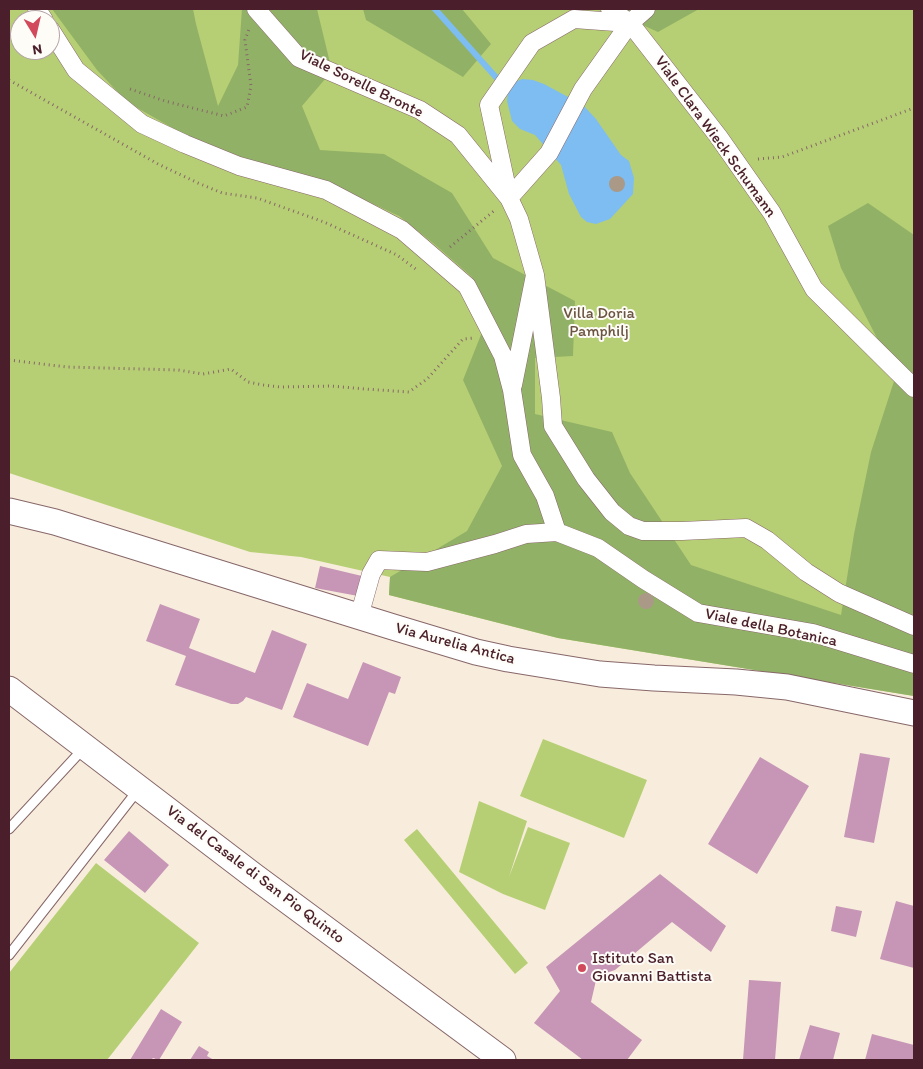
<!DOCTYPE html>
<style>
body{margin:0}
#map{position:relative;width:923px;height:1069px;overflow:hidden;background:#f8eddd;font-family:Itim,sans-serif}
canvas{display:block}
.frame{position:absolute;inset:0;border:10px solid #4a1f2b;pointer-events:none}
.north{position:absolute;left:10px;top:10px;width:50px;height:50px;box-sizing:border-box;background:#fdfcf7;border:1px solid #b5a4a5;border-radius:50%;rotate:171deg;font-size:14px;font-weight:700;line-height:20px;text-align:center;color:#4a1f2b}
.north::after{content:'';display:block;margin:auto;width:18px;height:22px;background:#d1495b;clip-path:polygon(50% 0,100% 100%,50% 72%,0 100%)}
</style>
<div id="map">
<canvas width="923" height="1069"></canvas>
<div class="frame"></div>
<div class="north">N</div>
</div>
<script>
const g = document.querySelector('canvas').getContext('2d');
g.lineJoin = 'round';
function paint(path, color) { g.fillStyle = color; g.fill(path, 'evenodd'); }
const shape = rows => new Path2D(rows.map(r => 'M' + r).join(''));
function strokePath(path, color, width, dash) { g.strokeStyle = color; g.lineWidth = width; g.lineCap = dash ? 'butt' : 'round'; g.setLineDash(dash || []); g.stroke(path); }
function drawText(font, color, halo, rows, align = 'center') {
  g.font = font + ' Itim,sans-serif'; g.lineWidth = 4; g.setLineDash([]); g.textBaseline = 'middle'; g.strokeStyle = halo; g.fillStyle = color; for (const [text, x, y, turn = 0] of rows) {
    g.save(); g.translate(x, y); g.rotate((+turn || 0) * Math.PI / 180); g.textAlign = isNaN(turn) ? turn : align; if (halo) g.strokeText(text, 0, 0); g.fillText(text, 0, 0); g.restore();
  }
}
paint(shape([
 [9,9,914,9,914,696,558,638,389,595,390,577,301,557,250,552,9,473],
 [20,20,50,20,50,50,20,50],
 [543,739,647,780,624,838,520,796],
 [479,801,527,821,509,877,528,827,570,843,545,910,503,894,459,872],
 [417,829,528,963,515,974,404,840],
 [96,863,199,943,107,1060,9,1060,9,973]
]), '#b7cf74');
paint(shape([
 [52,9,193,9,196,24,218,106,238,65,242,9,317,9,332,71,302,106,320,150,384,154,452,193,493,258,575,301,573,356,535,358,535,414,612,432,630,473,691,565,841,615,854,534,871,452,896,375,841,268,828,226,868,203,914,235,914,696,558,638,389,595,390,577,467,531,502,466,463,380,488,317,472,277,433,243,399,216,328,183,211,150,127,102,97,70],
 [363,9,462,9,491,44,463,77,366,20],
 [607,9,699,9,658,32]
]), '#91b266');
paint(shape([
 [522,79,533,80,544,84,583,105,596,119,621,155,629,161,634,178,633,194,610,219,596,224,587,222,581,217,569,194,561,165,535,135,520,129,512,121,507,101,508,91,513,83]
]), '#7dbdf2');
strokePath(shape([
 [435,9,502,84]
]), '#7dbdf2', 6);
paint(shape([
 [320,566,362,576,358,596,315,588],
 [160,604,200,619,189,648,255,673,272,630,307,644,282,710,246,697,243,701,238,704,231,704,175,685,186,656,146,641],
 [363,662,401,677,395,694,389,692,368,746,293,717,307,683,348,699],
 [860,753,890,758,874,843,844,837],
 [760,757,809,786,757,874,708,844],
 [129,831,169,865,145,893,104,860],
 [660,874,726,926,711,952,672,922,615,970,597,976,591,1002,642,1040,627,1060,583,1060,534,1023,560,991,546,967],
 [896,901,914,906,914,968,880,959],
 [836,906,862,911,856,937,831,931],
 [749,980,781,982,775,1060,743,1060],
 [161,1009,182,1022,159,1060,153,1058,151,1060,130,1060],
 [810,1025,840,1033,833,1060,799,1060],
 [872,1034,914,1045,914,1060,865,1060],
 [199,1046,209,1052,207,1056,214,1060,190,1060]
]), '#c796b6');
const lane = shape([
 [9,829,83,749],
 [9,955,138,790]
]);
const street = shape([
 [37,9,44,20],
 [256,9,299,58,420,110,458,135,509,198,549,153,583,89,630,23,646,9],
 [610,9,630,23,718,136,772,213,814,289,914,388],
 [50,29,76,70,142,124,185,144,239,166,326,190,402,230,467,286,503,356,512,390,522,455,545,496,557,532],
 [535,275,551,398,553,426,586,479,612,512,629,526,643,531,682,531,746,528,767,540,806,572,839,593,914,626],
 [513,385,535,275,519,219,509,198,489,105,532,43,574,19,629,23],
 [359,617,371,574,379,560,427,562,495,544,526,534,557,532,598,548,643,579,698,613,813,633,914,664]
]);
const secondary = shape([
 [9,511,55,522,393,627,476,652,508,659,600,674,654,678,736,682,787,687,914,713],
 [9,689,254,876,503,1060]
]);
strokePath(lane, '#876769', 11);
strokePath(street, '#876769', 19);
strokePath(secondary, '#876769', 27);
strokePath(shape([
 [9,80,158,164,198,183,222,193,257,198,324,222,397,255,417,270],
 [130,89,165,101,224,116,247,107,251,86,245,40,249,29],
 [758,159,782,157,914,108],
 [450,247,495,210],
 [9,360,67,367,178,370,203,374,231,369,248,382,263,385,280,387,331,386,365,389,409,392,427,379,463,339,475,338]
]), '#876769', 3, [1, 4]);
strokePath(lane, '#fff', 9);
strokePath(street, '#fff', 18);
strokePath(secondary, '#fff', 25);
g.fillStyle = '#aa9987';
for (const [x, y] of [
 [617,184],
 [646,601]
]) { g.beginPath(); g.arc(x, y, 8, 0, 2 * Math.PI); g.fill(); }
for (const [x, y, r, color] of [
 [582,968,5,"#d1495b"]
]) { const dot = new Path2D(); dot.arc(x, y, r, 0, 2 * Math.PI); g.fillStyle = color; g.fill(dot); strokePath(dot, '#fdfcf7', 2); }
drawText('16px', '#4a1f2b', '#fdfcf7', [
 ["Viale Sorelle Bronte",361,84,26],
 ["Viale Clara Wieck Schumann",715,137,54],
 ["Viale della Botanica",771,628,12],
 ["Via Aurelia Antica",455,644,15],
 ["Via del Casale di San Pio Quinto",255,875,37]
]);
drawText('16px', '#6b5441', '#fdfcf7', [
 ["Villa Doria",599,314],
 ["Pamphilj",599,332]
]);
drawText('16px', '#4a1f2b', '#fdfcf7', [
 ["Istituto San",592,959],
 ["Giovanni Battista",592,977]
], 'left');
</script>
